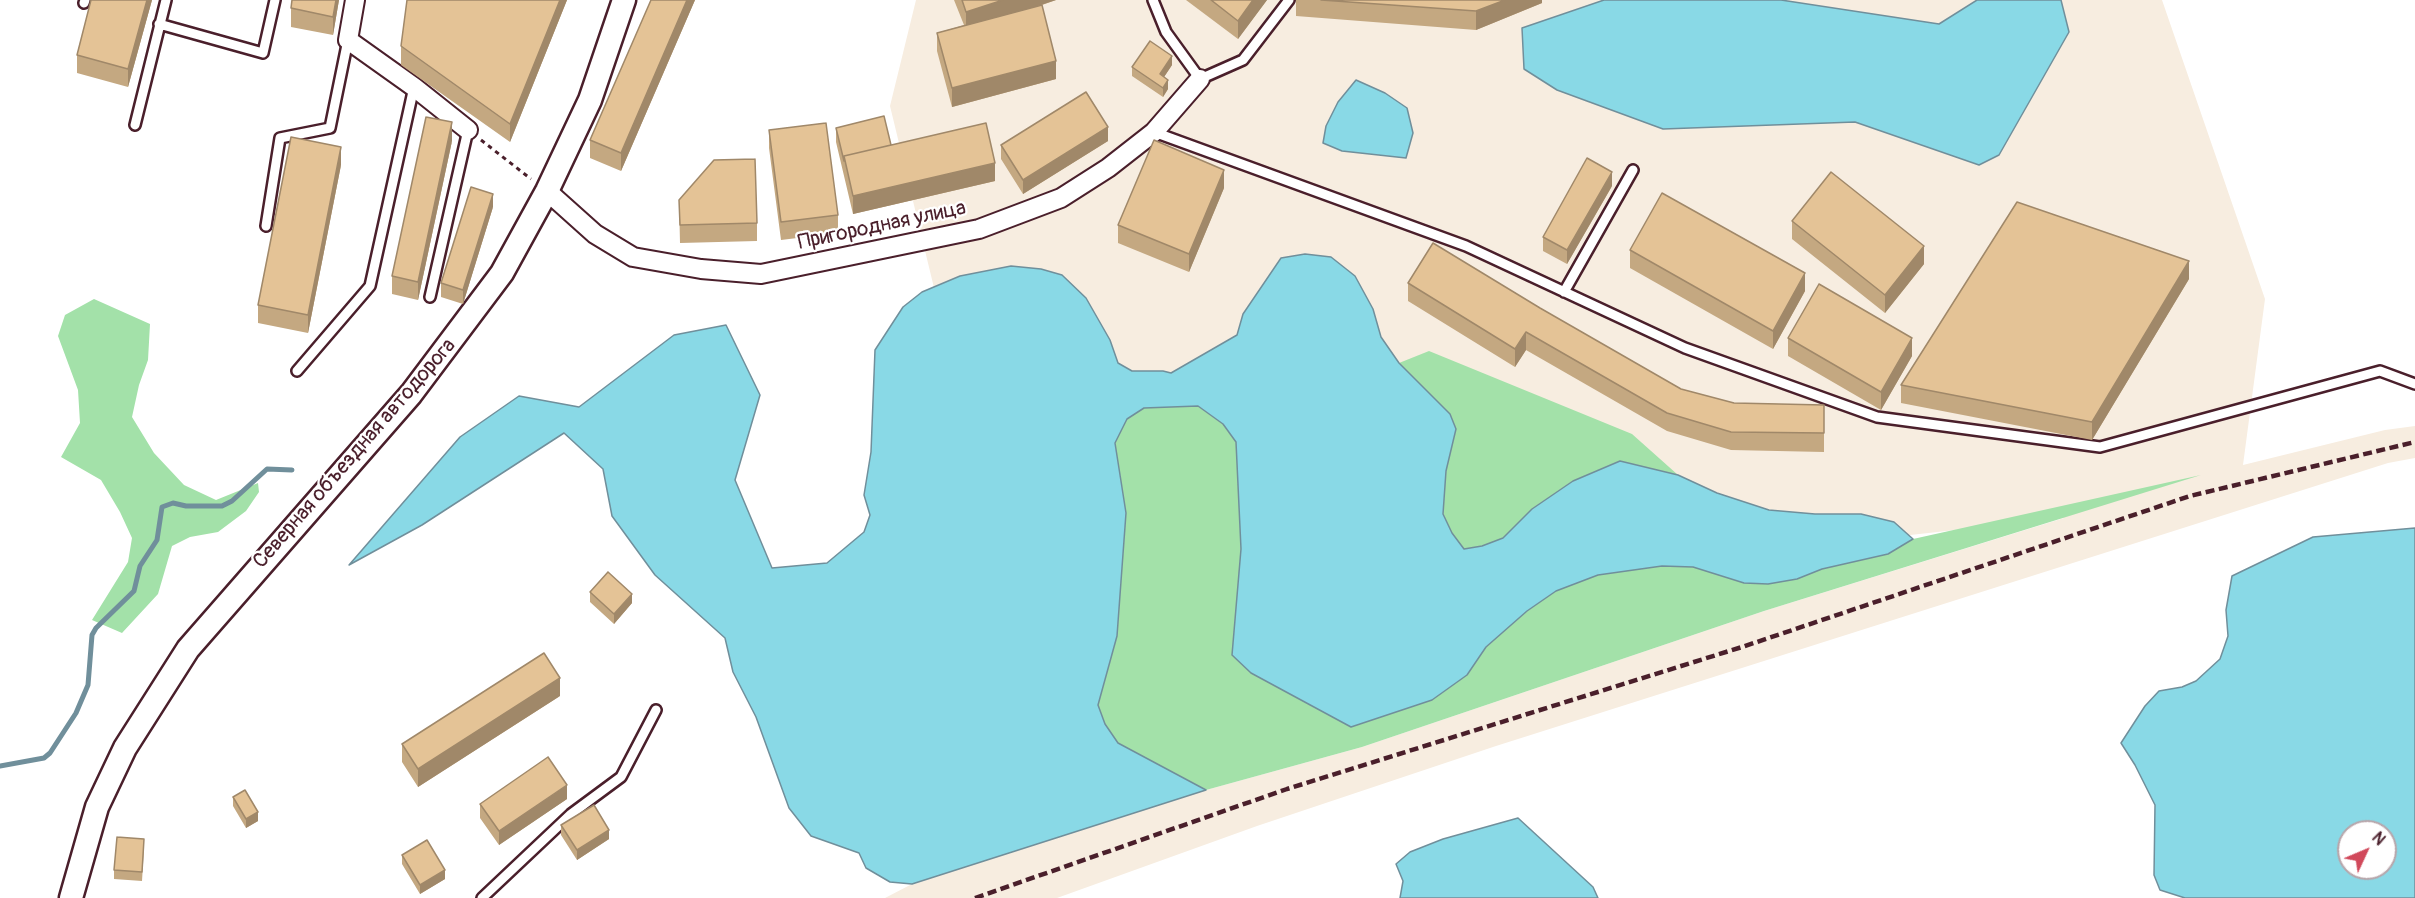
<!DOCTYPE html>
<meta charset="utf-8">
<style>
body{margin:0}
#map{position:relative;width:2415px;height:898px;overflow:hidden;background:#fff;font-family:Pangolin,sans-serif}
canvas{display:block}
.north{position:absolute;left:2337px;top:820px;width:60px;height:60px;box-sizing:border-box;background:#fff;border:2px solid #b7a5aa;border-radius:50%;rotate:46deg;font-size:16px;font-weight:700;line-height:24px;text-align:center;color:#4a1f2b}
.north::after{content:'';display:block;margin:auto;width:21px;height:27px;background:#d1495b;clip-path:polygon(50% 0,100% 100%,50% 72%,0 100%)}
</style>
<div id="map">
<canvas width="2415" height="898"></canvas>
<div class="north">N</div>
</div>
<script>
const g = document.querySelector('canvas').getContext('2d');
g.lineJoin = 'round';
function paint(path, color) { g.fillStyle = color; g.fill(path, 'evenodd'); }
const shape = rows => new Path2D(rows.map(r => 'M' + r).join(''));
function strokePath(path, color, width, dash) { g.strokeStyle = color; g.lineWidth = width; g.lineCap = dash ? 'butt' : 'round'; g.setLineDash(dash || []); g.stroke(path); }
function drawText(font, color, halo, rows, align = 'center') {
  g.font = font + ' Pangolin,sans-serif'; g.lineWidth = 4.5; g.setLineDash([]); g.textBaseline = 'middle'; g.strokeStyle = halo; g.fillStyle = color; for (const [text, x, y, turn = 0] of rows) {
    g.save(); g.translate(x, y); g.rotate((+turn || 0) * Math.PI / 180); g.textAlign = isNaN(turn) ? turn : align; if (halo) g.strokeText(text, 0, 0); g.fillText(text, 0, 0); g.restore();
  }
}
paint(shape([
 [916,0,2162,0,2265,299,2243,465,2385,430,2415,426,2415,458,2388,463,1496,746,1257,826,1057,898,885,898,912,884,1206,790,1362,747,1764,611,2064,518,1820,545,1114,398,943,325,890,106]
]), '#f7ede0');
paint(shape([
 [94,299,150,324,148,360,139,385,132,417,154,453,184,485,216,500,258,483,259,492,246,511,218,532,190,537,172,546,158,594,122,633,92,620,128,562,132,538,120,512,101,480,61,457,80,423,78,390,58,336,65,315],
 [1429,351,1632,434,1678,475,1620,461,1573,481,1532,509,1503,538,1482,546,1464,549,1452,533,1443,514,1446,471,1456,429,1399,363],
 [1198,406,1223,424,1236,442,1241,549,1232,655,1467,675,1486,647,1527,611,1556,591,1598,575,1662,566,1693,567,1744,583,1768,584,1797,579,1822,569,1888,554,1913,539,2201,475,1764,611,1362,747,1206,790,1118,743,1105,724,1098,705,1117,636,1126,513,1115,443,1127,419,1144,408]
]), '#a3e1a9');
const water = shape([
 [1604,0,1781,0,1939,24,1977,0,2061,0,2069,32,1999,155,1979,165,1855,122,1663,129,1557,90,1524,69,1522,28,1604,0],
 [1356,80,1385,93,1407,108,1413,133,1406,158,1342,151,1323,143,1326,126,1338,102,1356,80],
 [1305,254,1331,257,1355,276,1373,309,1381,337,1399,363,1450,414,1456,429,1446,471,1443,514,1452,533,1464,549,1482,546,1503,538,1532,509,1573,481,1620,461,1678,475,1717,493,1769,510,1815,514,1861,514,1894,522,1913,539,1888,554,1822,569,1797,579,1768,584,1744,583,1693,567,1662,566,1598,575,1556,591,1527,611,1486,647,1467,675,1432,700,1351,727,1251,673,1232,655,1241,549,1236,442,1223,424,1198,406,1144,408,1127,419,1115,443,1126,513,1117,636,1098,705,1105,724,1118,743,1206,790,912,884,890,882,866,868,859,853,811,836,789,808,756,717,733,672,725,638,655,575,612,516,603,469,564,433,422,525,349,565,460,437,519,396,579,407,674,335,726,325,760,395,735,480,772,568,827,563,864,532,870,515,864,495,871,452,875,350,903,307,922,292,960,276,1011,266,1041,269,1062,275,1086,298,1110,340,1118,363,1132,371,1163,371,1171,373,1237,335,1243,314,1281,258,1305,254],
 [2415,528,2415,898,2185,898,2160,890,2154,875,2155,805,2135,765,2121,743,2145,706,2159,691,2182,687,2196,681,2220,659,2228,636,2226,610,2232,576,2313,537,2415,528],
 [2349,832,2385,832,2385,868,2349,868,2349,832],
 [1518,818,1593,887,1598,898,1400,898,1403,881,1396,864,1410,852,1443,839,1518,818]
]);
paint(water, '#89d9e6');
strokePath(water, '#708f9b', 1.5);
strokePath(shape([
 [0,766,44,758,50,753,76,713,88,685,92,635,96,628,134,591,140,566,157,540,162,507,173,503,186,506,222,506,232,501,267,469,292,470]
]), '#708f9b', 5);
const service = shape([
 [1153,0,1166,32,1200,79,1243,60,1289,0],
 [84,3,85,0],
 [159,24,263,53,275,0],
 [135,125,166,0],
 [1154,132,1466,246,1685,348,1877,417,2100,447,2380,371,2415,384],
 [266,226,280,138,330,128,348,40],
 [1564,292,1633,170],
 [430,297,468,130],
 [297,371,370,286,414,87],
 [482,898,571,814,621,777,656,710]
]);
const minor = shape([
 [355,0,348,40,414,87,468,130],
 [547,191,595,234,633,257,701,269,761,274,979,229,1061,198,1108,168,1154,132,1200,79]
]);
const tertiary = shape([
 [71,898,97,807,125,748,188,649,411,394,502,273,547,191,590,100,624,0]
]);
strokePath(service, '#4a1f2b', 14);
strokePath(minor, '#4a1f2b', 22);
strokePath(tertiary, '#4a1f2b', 27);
strokePath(shape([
 [481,140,531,179]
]), '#4a1f2b', 3, [4.5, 4.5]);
strokePath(service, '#fff', 9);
strokePath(minor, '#fff', 18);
strokePath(tertiary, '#fff', 22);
strokePath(shape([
 [975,898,1287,789,1742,647,2190,496,2415,442]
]), '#4a1f2b', 4.5, [9, 4.5]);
paint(shape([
 [91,0,152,0,128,87,77,73,77,55],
 [339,0,333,35,291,27,291,8],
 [407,0,567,0,510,142,401,65,401,46],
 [651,0,695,0,621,171,590,158,590,140],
 [954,0,1056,0,1042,5,1056,79,952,107,937,51,937,33,964,25],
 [1186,0,1267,0,1238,39],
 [1296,0,1542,0,1542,3,1476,30,1296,16],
 [1172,65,1164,77,1168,89,1163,97,1132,76,1132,67],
 [836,128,891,145,995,181,853,214,836,142],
 [769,130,838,215,838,233,781,240,769,148],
 [452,141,418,300,392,294,392,276],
 [1108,141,1023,194,1001,159,1001,145],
 [341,165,308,333,258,323,258,305],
 [1612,186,1567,264,1543,251,1543,237],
 [1224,188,1189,272,1118,243,1118,225],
 [679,200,757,223,757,241,680,243],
 [493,207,463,304,441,297,441,283],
 [1792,221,1924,264,1885,313,1792,239],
 [1630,250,1805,291,1773,349,1630,268],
 [2189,279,2092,440,1901,403,1901,385],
 [1408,283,1540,308,1681,389,1734,403,1824,405,1824,452,1731,450,1667,431,1526,350,1515,367,1408,301],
 [1788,338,1912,356,1881,410,1788,356],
 [590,592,632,603,614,624,590,602],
 [560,696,418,787,402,762,402,744],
 [233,797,258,821,246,828,233,806],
 [567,799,499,845,480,818,480,804],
 [561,825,609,839,577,860,561,835],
 [144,848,142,881,114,879,114,870],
 [402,855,445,879,420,894,402,864]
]), '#c4a881');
paint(shape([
 [147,0,152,0,128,87,128,69],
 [336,0,339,0,333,35,333,17],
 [560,0,567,0,510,142,510,124],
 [687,0,695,0,621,171,621,153],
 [1003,0,1056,0,966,30,966,12],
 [1253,0,1267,0,1238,39,1238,21],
 [1505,0,1542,0,1542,3,1476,30,1476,11],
 [1172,56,1172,65,1160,83,1160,74],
 [1056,61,1056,79,952,107,952,88],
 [1168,80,1168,89,1163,97,1163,88],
 [452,122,452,141,418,300,418,282],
 [1108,127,1108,141,1023,194,1023,180],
 [341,147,341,165,308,333,308,315],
 [995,163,995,181,853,214,853,196],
 [1224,170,1224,188,1189,272,1189,254],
 [1612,172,1612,186,1567,264,1567,250],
 [493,194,493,207,463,304,463,290],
 [1924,246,1924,264,1885,313,1885,295],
 [2189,261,2189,279,2092,440,2092,422],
 [1805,273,1805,291,1773,349,1773,331],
 [1526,332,1526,350,1515,367,1515,349],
 [1912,338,1912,356,1881,410,1881,392],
 [632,594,632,603,614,624,614,614],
 [560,678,560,696,418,787,418,769],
 [567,785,567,799,499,845,499,831],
 [258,812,258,821,246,828,246,819],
 [609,830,609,839,577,860,577,850],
 [445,870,445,879,420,894,420,885]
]), '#a08869');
const building = shape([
 [91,0,147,0,128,69,77,55,91,0],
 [292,0,336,0,333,17,291,8,292,0],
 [407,0,560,0,510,124,401,46,407,0],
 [651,0,687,0,621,153,590,140,651,0],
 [962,0,1003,0,966,12,962,0],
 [1211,0,1253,0,1238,21,1211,0],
 [1321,0,1505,0,1476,11,1321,0],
 [1042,5,1056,61,952,88,937,33,1042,5],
 [1150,41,1172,56,1160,74,1168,80,1163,88,1132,67,1150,41],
 [1086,92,1108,127,1023,180,1001,145,1086,92],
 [884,116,891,145,844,156,844,161,836,128,884,116],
 [426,117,452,122,418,282,392,276,426,117],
 [826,123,838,215,781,222,769,130,826,123],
 [986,123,995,163,853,196,844,156,986,123],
 [291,137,341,147,308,315,258,305,291,137],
 [1154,140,1224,170,1189,254,1118,225,1154,140],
 [1587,158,1612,172,1567,250,1543,237,1587,158],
 [755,159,757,223,680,225,679,200,714,160,755,159],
 [1831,172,1924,246,1885,295,1792,221,1831,172],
 [471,187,493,194,463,290,441,283,471,187],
 [1662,193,1805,273,1773,331,1630,250,1662,193],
 [2017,202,2189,261,2092,422,1901,385,2017,202],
 [1433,243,1540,308,1681,389,1734,403,1824,405,1824,433,1731,432,1667,413,1526,332,1515,349,1408,283,1433,243],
 [1819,284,1912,338,1881,392,1788,338,1819,284],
 [608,572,632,594,614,614,590,592,608,572],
 [544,653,560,678,418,769,402,744,544,653],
 [548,757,567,785,499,831,480,804,548,757],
 [245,790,258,812,246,819,233,797,245,790],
 [594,805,609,830,577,850,561,825,594,805],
 [117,837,144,839,142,872,114,870,117,837],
 [427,840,445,870,420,885,402,855,427,840]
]);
paint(building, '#e4c396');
strokePath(building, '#a08869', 1.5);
drawText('21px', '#4a1f2b', '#fff', [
 ["Пригородная улица",882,226,-12],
 ["Северная объездная автодорога",355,454,-49]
]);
</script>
